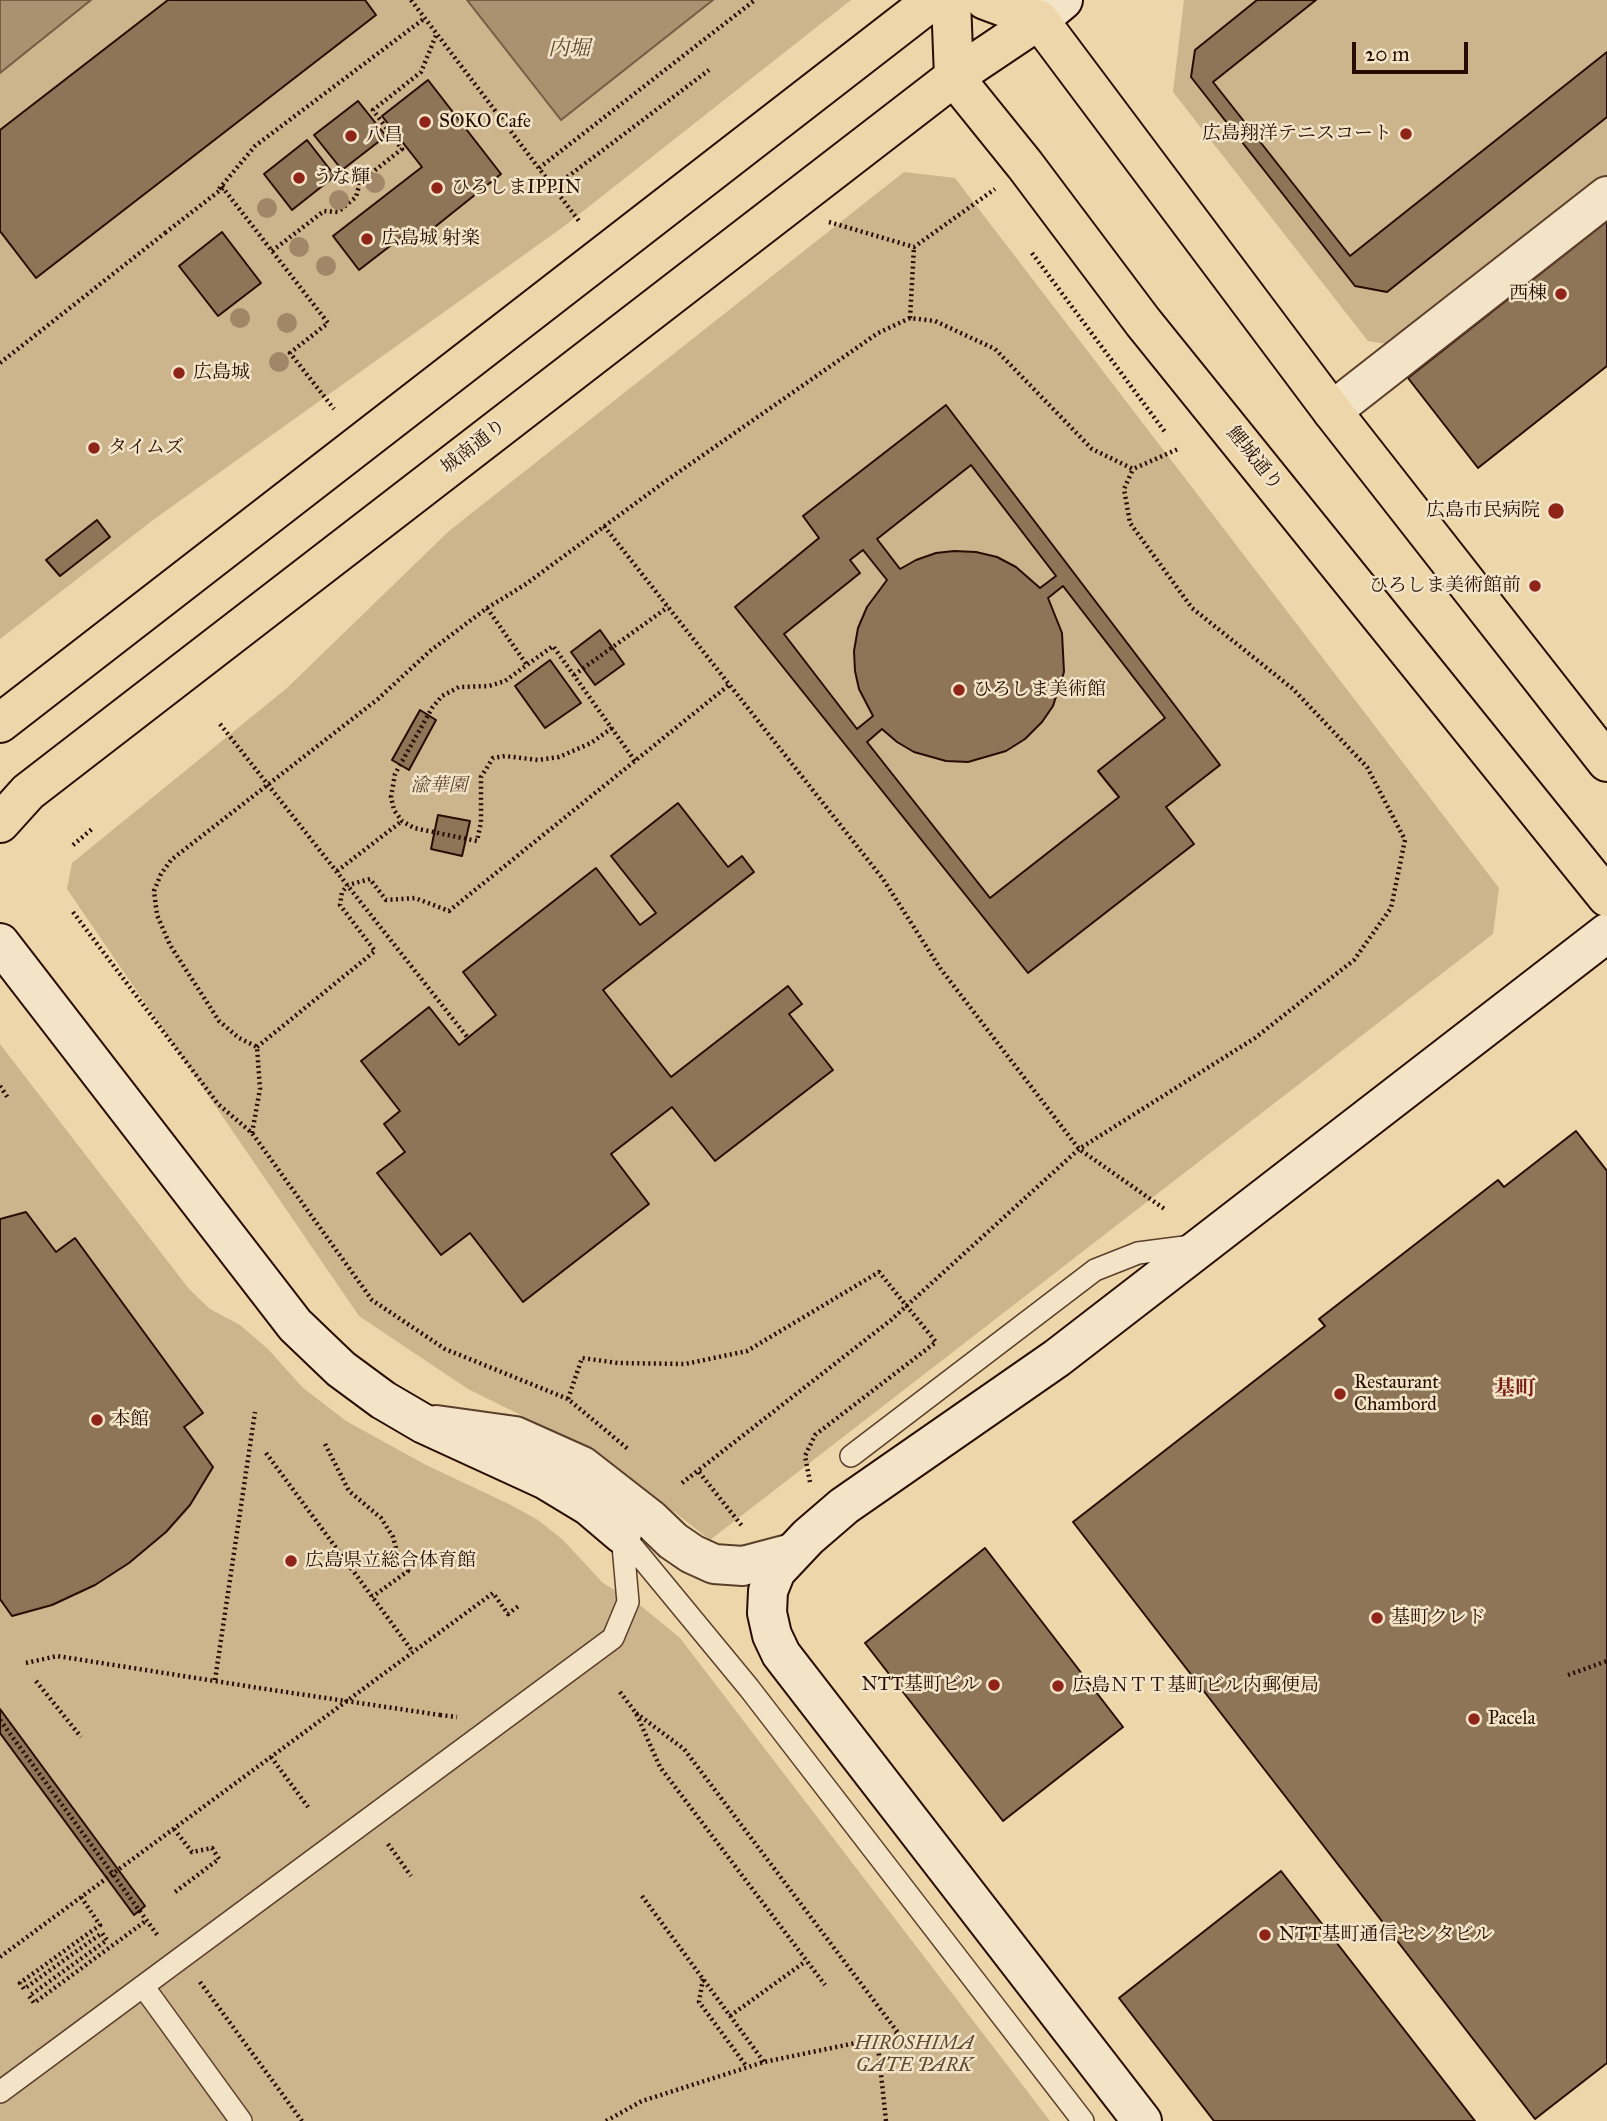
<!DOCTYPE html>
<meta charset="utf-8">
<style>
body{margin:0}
#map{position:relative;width:1607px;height:2121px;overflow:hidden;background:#edd6aa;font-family:"IM FELL Great Primer",serif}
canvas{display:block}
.scale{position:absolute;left:1352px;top:42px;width:116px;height:32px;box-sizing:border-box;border:4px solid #290c00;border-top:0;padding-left:9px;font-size:21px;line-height:24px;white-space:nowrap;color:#290c00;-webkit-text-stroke:5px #f3e4c8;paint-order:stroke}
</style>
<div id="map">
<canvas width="1607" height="2121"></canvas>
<div class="scale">20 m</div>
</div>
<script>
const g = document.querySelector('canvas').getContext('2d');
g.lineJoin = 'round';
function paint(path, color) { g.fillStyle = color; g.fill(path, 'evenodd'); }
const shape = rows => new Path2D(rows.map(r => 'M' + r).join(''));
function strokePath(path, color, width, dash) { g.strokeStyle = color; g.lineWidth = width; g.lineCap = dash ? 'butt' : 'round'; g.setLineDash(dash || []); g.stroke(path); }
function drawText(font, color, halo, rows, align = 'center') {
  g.font = font + ' "IM FELL Great Primer","Noto Serif JP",serif'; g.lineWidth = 5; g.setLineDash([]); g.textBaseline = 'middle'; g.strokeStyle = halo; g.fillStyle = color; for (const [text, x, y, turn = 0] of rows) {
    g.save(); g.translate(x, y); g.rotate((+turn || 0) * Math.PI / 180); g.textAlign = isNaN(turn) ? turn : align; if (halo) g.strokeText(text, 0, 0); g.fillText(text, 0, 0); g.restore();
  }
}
paint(shape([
 [0,0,851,0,563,227,153,520,0,639],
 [1184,0,1607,0,1607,176,1393,345,1368,341,1173,92],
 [904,172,955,178,1499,888,1493,934,710,1540,600,1454,468,1389,359,1316,67,889,72,863,287,688,449,531],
 [0,1044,189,1289,210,1309,240,1325,268,1349,302,1387,346,1421,426,1465,511,1505,538,1520,562,1539,603,1583,641,1606,680,1638,1050,2121,0,2121]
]), '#ccb48d');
const water = shape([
 [0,0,91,0,0,73,0,0],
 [467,0,713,0,561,120,467,0]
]);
paint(water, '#aa9170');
strokePath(water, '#765c43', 2);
const building = shape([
 [168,0,365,0,376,15,36,278,0,231,0,130,168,0],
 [1257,0,1316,0,1213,82,1350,256,1607,52,1607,117,1387,292,1355,286,1191,77,1195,50,1257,0],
 [428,80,501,174,411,246,403,236,359,270,333,236,422,167,382,116,428,80],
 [358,101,386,136,342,170,314,135,358,101],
 [307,140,335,176,292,210,264,174,307,140],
 [1607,221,1607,366,1478,468,1408,378,1607,221],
 [222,232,261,283,218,316,179,266,222,232],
 [946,405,1220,765,1166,807,1194,844,1028,973,735,607,819,538,803,516,946,405],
 [971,465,1056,576,1040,588,1016,567,997,557,976,552,954,551,936,553,916,560,900,569,877,539,971,465],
 [863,550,887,580,867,607,858,628,854,651,855,671,859,689,873,716,857,729,784,634,860,573,850,560,863,550],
 [1063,586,1165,718,1098,771,1119,797,990,898,867,742,882,729,897,742,914,752,946,761,968,762,1006,751,1025,739,1042,722,1053,706,1064,672,1062,633,1048,598,1063,586],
 [97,520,110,537,60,576,46,560,97,520],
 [600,630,624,664,595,685,571,652,600,630],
 [550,660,581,703,545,728,515,686,550,660],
 [420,710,436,720,409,770,392,760,420,710],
 [678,803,728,867,742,856,754,872,603,990,671,1077,788,986,802,1004,789,1014,833,1070,715,1161,672,1107,611,1154,649,1204,523,1302,470,1233,441,1255,377,1173,405,1152,384,1124,400,1111,361,1061,429,1007,459,1045,496,1015,463,972,596,868,640,925,656,913,611,856,678,803],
 [438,815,470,821,462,856,431,849,438,815],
 [1576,1131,1607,1171,1607,2063,1535,2119,1073,1522,1325,1326,1319,1319,1498,1180,1504,1187,1576,1131],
 [26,1212,56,1252,75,1238,203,1413,184,1427,213,1467,190,1505,166,1532,129,1563,95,1585,52,1605,12,1616,0,1599,0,1219,26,1212],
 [985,1548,1123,1727,1003,1821,865,1643,985,1548],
 [0,1709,145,1906,134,1915,0,1733,0,1709],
 [1281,1871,1475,2121,1214,2121,1119,1998,1281,1871]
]);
paint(building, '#8f7558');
strokePath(building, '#290c00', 2);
const lane = shape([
 [851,1456,1095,1270,1138,1253,1192,1246],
 [622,1534,749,1688,1083,2121],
 [143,1986,241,2121],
 [0,2092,613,1638,628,1602,622,1534]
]);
const street = shape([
 [1332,411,1607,196],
 [436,1425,515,1436,582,1466,650,1519,673,1541,692,1554,714,1564,743,1566,792,1553]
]);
const secondary = shape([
 [1039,20,1063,0],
 [0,943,295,1325,341,1369,383,1400,424,1424,546,1480,589,1506,622,1534],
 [1142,2121,781,1654,772,1635,767,1613,768,1591,776,1571,808,1537,844,1506,1057,1358,1607,933]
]);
const highway = shape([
 [951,0,954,77,1025,165,1143,322,1607,897],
 [985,0,1039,20,1332,411,1607,762],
 [0,723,933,0],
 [0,823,28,792,954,77,1039,20]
]);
strokePath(lane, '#5a3e2a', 24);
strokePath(street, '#5a3e2a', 42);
strokePath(secondary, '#290c00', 42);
strokePath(highway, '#290c00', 42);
strokePath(shape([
 [411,0,579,221],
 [539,168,755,0],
 [554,187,709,70],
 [219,189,255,146,425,18],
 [829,222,914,247,995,189],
 [165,233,223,188,328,323,290,353,334,409],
 [272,251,324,211,338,212,356,197,360,182,402,149,373,110,421,72,437,33],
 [1032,253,1165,432],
 [910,318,914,247],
 [604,526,883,879,940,968,1079,1149,1166,1210],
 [487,608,527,665],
 [574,675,668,607],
 [220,724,468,1038],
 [612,728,591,743,559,757,538,760,505,756,493,758,481,777,481,822,477,841,414,828,402,821,394,810,391,797,395,774,432,708,442,696,459,687,489,686,505,681,553,646,635,761],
 [73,845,92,829],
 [337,871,402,821],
 [73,912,218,1104,252,1133,372,1300,445,1349,568,1399,628,1449],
 [257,1047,375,951,340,905,342,892,348,885,370,879,386,900,415,898,449,911,729,685],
 [0,1086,8,1098],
 [252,1133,260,1089,257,1047,239,1038,219,1021,170,945,157,915,154,891,161,874,171,860,378,699,430,651,487,608,526,584,663,483,878,333,910,318,935,321,995,349,1092,449,1133,469,1178,449],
 [568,1399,582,1358,618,1363,685,1364,747,1351,879,1272,936,1342,815,1435,805,1456,810,1482],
 [325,1444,349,1491,381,1518,393,1537,399,1559,408,1571,372,1597],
 [266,1453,413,1652],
 [699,1472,742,1526],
 [682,1483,891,1320,1079,1149,1255,1038,1354,960,1391,908,1405,840,1367,767,1293,689,1192,608,1130,523,1124,489,1133,469],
 [26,1663,57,1656,259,1688],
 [1568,1675,1607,1661],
 [215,1680,255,1412],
 [36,1681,81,1737],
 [620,1692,636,1713,660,1767,825,1985],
 [636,1713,684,1749,899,2034],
 [440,1715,457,1717],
 [0,1720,158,1936],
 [271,1757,308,1807],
 [174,1829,192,1852,212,1848,219,1859,175,1892],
 [388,1844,411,1876],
 [642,1896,764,2062],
 [81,1897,100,1925,20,1983,24,1989,102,1933,107,1940,29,1996,34,2003,147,1920],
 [0,1957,493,1593,508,1614,520,1605],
 [703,1979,699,2002,747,2067],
 [200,1982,302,2121],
 [730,2016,806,1961],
 [877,2037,886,2121],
 [606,2121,642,2101,764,2062,899,2034]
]), '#290c00', 4.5, [2, 3.5]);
strokePath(lane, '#f3e4c8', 21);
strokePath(street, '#f3e4c8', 38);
strokePath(secondary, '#f3e4c8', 38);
strokePath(highway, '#edd6aa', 38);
strokePath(shape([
 [0,363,165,233],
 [259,1688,440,1715]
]), '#290c00', 4.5, [2, 3.5]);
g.fillStyle = '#a18767';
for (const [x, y] of [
 [375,183],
 [339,200],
 [267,208],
 [299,247],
 [326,266],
 [240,318],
 [287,323],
 [279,362]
]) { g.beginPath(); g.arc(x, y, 10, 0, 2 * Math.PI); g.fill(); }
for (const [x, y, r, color] of [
 [425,122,7,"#8f2418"],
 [1406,134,7,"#8f2418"],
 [351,136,7,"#8f2418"],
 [299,178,7,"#8f2418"],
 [437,188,7,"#8f2418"],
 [367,239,7,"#8f2418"],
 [1561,294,7,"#8f2418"],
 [179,373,7,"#8f2418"],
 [94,448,7,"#8f2418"],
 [1556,511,9,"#8f2418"],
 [1535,586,7,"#8f2418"],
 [959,690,7,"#8f2418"],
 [1340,1394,7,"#8f2418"],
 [97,1420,7,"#8f2418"],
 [291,1561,7,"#8f2418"],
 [1377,1618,7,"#8f2418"],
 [994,1685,7,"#8f2418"],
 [1058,1686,7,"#8f2418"],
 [1474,1719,7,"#8f2418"],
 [1265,1935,7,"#8f2418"]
]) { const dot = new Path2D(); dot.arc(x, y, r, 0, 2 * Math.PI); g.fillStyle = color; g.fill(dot); strokePath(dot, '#f3e4c8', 2.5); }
drawText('19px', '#290c00', '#f3e4c8', [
 ["SOKO Cafe",439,122],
 ["広島翔洋テニスコート",1392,134,"right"],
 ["八昌",365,136],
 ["うな輝",313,178],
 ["ひろしまIPPIN",451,188],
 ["広島城 射楽",381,239],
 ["西棟",1547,294,"right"],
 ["広島城",193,373],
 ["タイムズ",108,448],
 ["広島市民病院",1540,511,"right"],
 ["ひろしま美術館前",1521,586,"right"],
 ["ひろしま美術館",973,690],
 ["Restaurant",1354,1383],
 ["Chambord",1354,1405],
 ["本館",111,1420],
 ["広島県立総合体育館",305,1561],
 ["基町クレド",1391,1618],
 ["NTT基町ビル",980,1685,"right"],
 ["広島ＮＴＴ基町ビル内郵便局",1072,1686],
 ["Pacela",1488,1719],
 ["NTT基町通信センタビル",1279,1935]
], 'left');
drawText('19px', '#290c00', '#f3e4c8', [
 ["城南通り",474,447,-38],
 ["鯉城通り",1254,459,51]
]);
drawText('italic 19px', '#624731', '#f3e4c8', [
 ["渝華園",439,786],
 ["HIROSHIMA",914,2044],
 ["GATE PARK",914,2066]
]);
drawText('italic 21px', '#634832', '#f3e4c8', [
 ["内堀",569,50]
]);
drawText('bold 21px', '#7a1f14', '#f3e4c8', [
 ["基町",1515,1390]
]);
</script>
